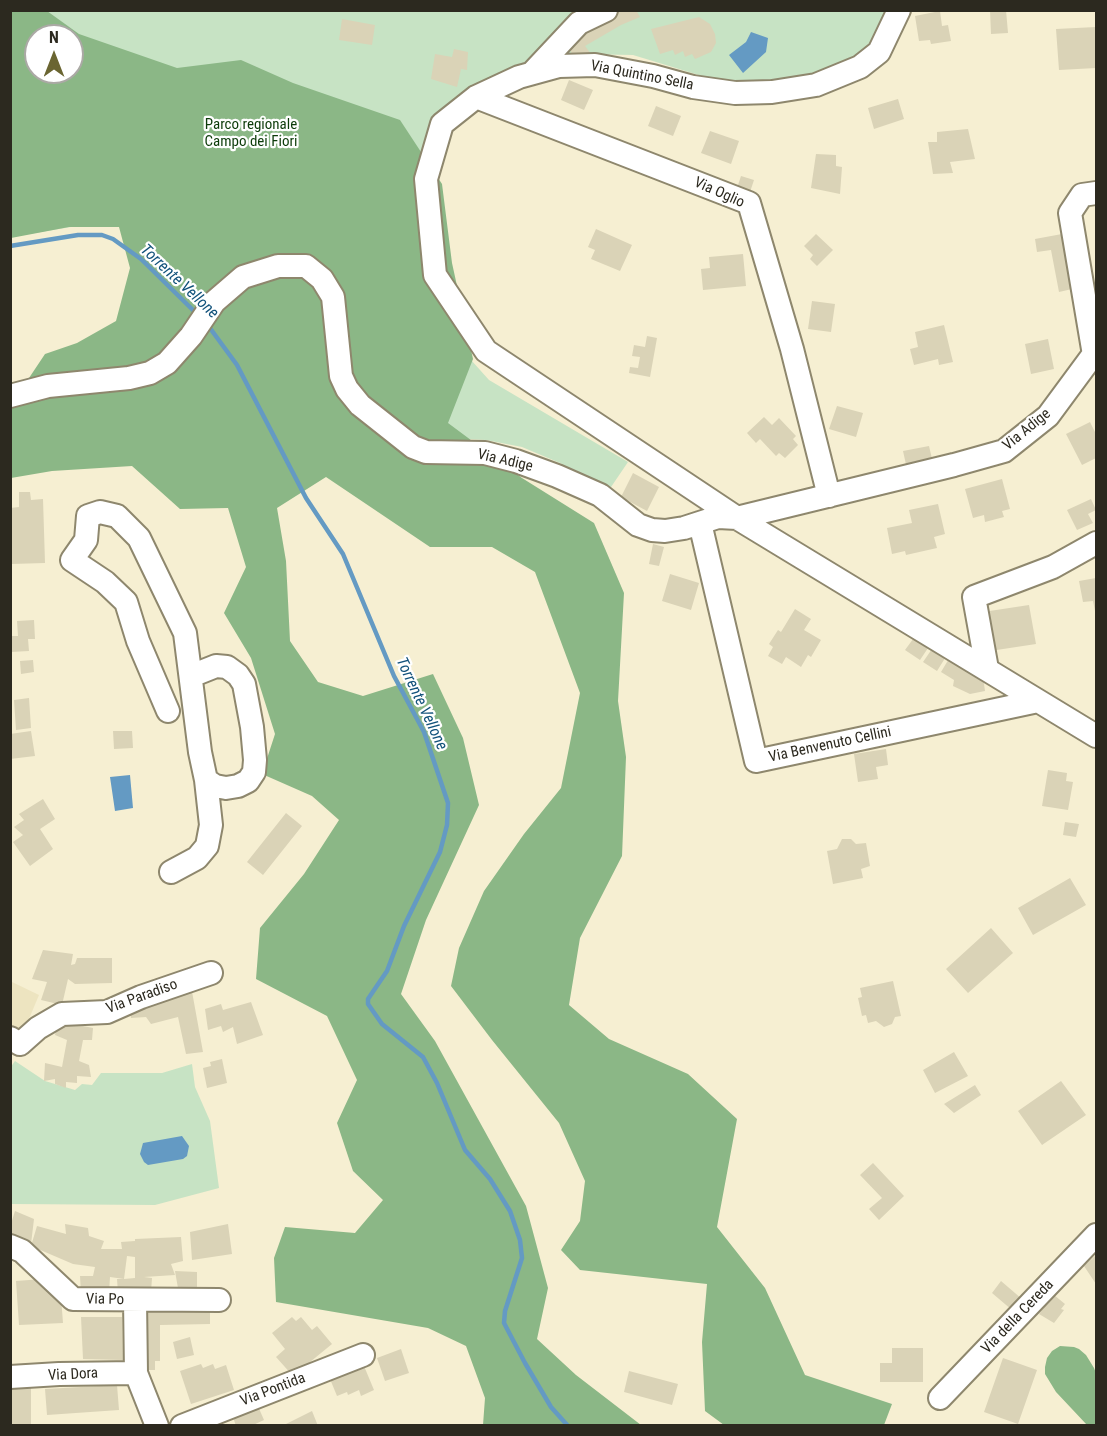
<!DOCTYPE html>
<style>
body{margin:0}
#map{position:relative;width:1107px;height:1436px;overflow:hidden;background:#f6efd2;font-family:"Roboto Condensed",sans-serif}
canvas{display:block}
.frame{position:absolute;inset:0;border:12px solid #2c291f;pointer-events:none}
.north{position:absolute;left:24px;top:24px;width:60px;height:60px;box-sizing:border-box;background:#fff;border:2px solid #aba9a5;border-radius:50%;rotate:0deg;font-size:16px;font-weight:700;line-height:24px;text-align:center;color:#2c291f}
.north::after{content:'';display:block;margin:auto;width:21px;height:27px;background:#6a6531;clip-path:polygon(50% 0,100% 100%,50% 72%,0 100%)}
</style>
<div id="map">
<canvas width="1107" height="1436"></canvas>
<div class="frame"></div>
<div class="north">N</div>
</div>
<script>
const g = document.querySelector('canvas').getContext('2d');
g.lineJoin = 'round';
function paint(path, color) { g.fillStyle = color; g.fill(path, 'evenodd'); }
const shape = rows => new Path2D(rows.map(r => 'M' + r).join(''));
function strokePath(path, color, width, dash) { g.strokeStyle = color; g.lineWidth = width; g.lineCap = dash ? 'butt' : 'round'; g.setLineDash(dash || []); g.stroke(path); }
function drawText(font, color, halo, rows, align = 'center') {
  g.font = font + ' "Roboto Condensed",sans-serif'; g.lineWidth = 4.5; g.setLineDash([]); g.textBaseline = 'middle'; g.strokeStyle = halo; g.fillStyle = color; for (const [text, x, y, turn = 0] of rows) {
    g.save(); g.translate(x, y); g.rotate((+turn || 0) * Math.PI / 180); g.textAlign = isNaN(turn) ? turn : align; if (halo) g.strokeText(text, 0, 0); g.fillText(text, 0, 0); g.restore();
  }
}
paint(shape([
 [10,981,39,995,21,1038,11,1032]
]), '#ede4c0');
paint(shape([
 [11,11,891,11,876,42,857,60,798,84,725,83,633,55,574,54,521,67,430,138,454,341,489,380,628,462,609,490,560,463,522,447,486,440,444,438,138,228,95,223,11,237],
 [36,36,72,36,72,72,36,72],
 [15,1061,45,1081,75,1090,82,1084,92,1085,101,1073,162,1073,192,1064,195,1087,210,1121,219,1188,155,1205,11,1204,10,1068]
]), '#c7e3c4');
paint(shape([
 [11,11,47,11,79,34,177,68,241,60,293,83,400,120,442,184,452,263,473,359,448,423,522,478,594,523,624,593,618,701,626,757,622,856,580,938,569,1005,609,1039,688,1074,737,1119,717,1227,765,1288,805,1375,892,1404,884,1425,724,1425,705,1411,702,1342,707,1284,580,1270,561,1250,580,1221,585,1181,559,1123,492,1040,451,986,459,948,484,891,524,834,561,788,580,693,535,572,492,547,430,547,326,477,277,508,286,561,290,641,318,682,363,696,433,674,463,738,479,805,426,920,401,994,435,1041,526,1206,548,1288,537,1339,576,1375,641,1425,483,1425,485,1398,466,1346,428,1328,276,1302,274,1258,285,1227,355,1233,383,1200,353,1171,337,1123,357,1080,327,1016,256,979,260,928,304,874,339,820,312,796,262,774,275,734,251,658,224,613,246,567,228,508,180,509,132,466,52,471,11,478,11,405,45,354,77,343,116,321,130,268,119,227,69,227,11,238],
 [36,36,72,36,72,72,36,72],
 [1060,1346,1074,1347,1079,1349,1086,1355,1094,1368,1096,1373,1096,1425,1087,1425,1056,1392,1045,1374,1045,1367,1047,1358,1052,1351]
]), '#8bb786');
paint(shape([
 [751,32,768,38,766,52,743,73,729,55,746,42],
 [130,775,133,808,115,811,110,777],
 [182,1136,189,1146,187,1156,183,1159,148,1165,144,1162,140,1154,143,1143]
]), '#649ac3');
strokePath(shape([
 [10,246,78,235,102,235,113,239,141,259,197,314],
 [207,324,237,365,306,498,343,554,394,676,424,732,448,803,447,825,440,852,404,926,387,971,368,999,368,1004,382,1024,423,1057,437,1083,465,1150,490,1179,510,1211,520,1240,522,1258,505,1311,504,1323,525,1363,551,1407,568,1426]
]), '#649ac3', 4.5);
paint(shape([
 [618,10,636,10,640,17,621,25,585,46,591,54,576,60,566,44,582,27],
 [990,10,1006,10,1008,33,991,34],
 [940,11,942,26,948,25,951,41,931,44,930,40,919,41,915,16],
 [699,17,710,24,715,34,716,43,711,52,695,59,692,54,685,57,683,51,675,55,673,50,660,54,651,29],
 [342,19,375,25,372,45,339,40],
 [1096,27,1096,68,1059,70,1056,29],
 [454,49,468,52,467,70,461,69,457,87,431,79,435,54,452,57],
 [569,80,593,90,584,110,561,100],
 [898,99,904,119,874,129,868,108],
 [656,106,681,116,673,136,648,126],
 [968,129,975,159,950,162,953,173,933,174,928,142,937,142,937,132],
 [710,131,739,141,731,164,701,153],
 [816,154,836,155,836,166,842,167,840,194,811,188],
 [741,176,754,180,748,198,735,194],
 [596,229,632,245,620,271,591,259,595,250,588,247],
 [816,234,833,250,817,266,810,259,813,255,804,246],
 [1062,234,1072,289,1059,292,1051,250,1037,252,1035,239],
 [743,254,746,286,703,290,701,269,710,268,709,257],
 [812,301,835,304,831,332,808,329],
 [944,325,953,362,939,365,938,359,914,365,910,349,918,347,915,332],
 [647,336,657,338,650,377,629,373,630,367,638,368,640,357,632,356,634,345,645,347],
 [1048,339,1054,369,1031,374,1025,344],
 [837,406,863,413,856,437,829,429],
 [764,417,772,425,779,418,796,436,793,439,798,445,785,458,779,453,776,456,760,439,756,443,747,433],
 [1090,422,1096,434,1096,458,1082,465,1066,434],
 [929,446,934,467,907,469,903,451],
 [633,473,659,487,647,511,621,497],
 [1002,479,1010,509,1002,511,1004,517,985,522,984,515,973,518,965,489],
 [19,492,30,492,31,500,43,499,45,563,11,564,10,508,19,507],
 [1091,499,1096,510,1088,514,1093,523,1077,530,1067,510],
 [938,504,945,534,934,537,937,548,906,555,905,551,892,554,887,528,912,523,909,510],
 [653,544,664,547,659,566,649,564],
 [670,574,699,583,691,610,662,601],
 [1096,578,1096,611,1095,611,1093,601,1083,602,1079,581],
 [1029,605,1036,644,990,651,983,612],
 [795,609,811,619,804,630,821,640,811,657,808,655,801,667,786,657,782,664,768,656,773,647,769,644,778,630,781,632],
 [34,620,35,639,28,639,29,651,11,652,10,636,18,636,17,621],
 [916,635,930,645,920,660,905,650],
 [934,646,947,655,937,671,923,662],
 [950,657,983,677,985,691,970,694,953,686,954,680,941,672],
 [33,660,34,672,21,674,20,661],
 [29,698,31,728,16,730,14,700],
 [31,731,35,756,10,759,10,734],
 [113,731,132,731,133,748,114,749],
 [886,749,888,765,876,767,878,779,858,782,854,754],
 [1048,770,1067,773,1066,781,1073,782,1068,810,1042,806],
 [43,799,55,819,40,829,53,849,30,866,13,842,23,835,14,827,24,820,19,814],
 [286,813,302,826,263,875,247,862],
 [1065,822,1079,824,1076,837,1063,835],
 [842,839,851,839,856,844,866,843,870,866,861,869,863,878,833,884,827,851,837,849],
 [1070,878,1086,905,1033,935,1018,908],
 [991,928,1013,953,968,993,946,969],
 [43,950,73,954,71,965,75,964,77,958,112,958,112,983,75,984,68,979,62,1005,41,1000,47,982,32,979],
 [893,981,901,1016,895,1017,892,1024,884,1027,876,1021,868,1023,866,1015,862,1016,858,998,862,997,860,988],
 [191,986,203,1052,186,1054,178,1017,151,1024,146,1017,131,1018,129,1010],
 [251,1002,263,1035,237,1044,233,1027,223,1032,221,1026,208,1030,205,1009,221,1004,223,1010],
 [68,1023,93,1028,92,1040,83,1040,79,1061,89,1065,91,1077,77,1076,77,1083,66,1082,66,1088,55,1084,55,1079,44,1081,45,1063,62,1067,67,1040,55,1035,57,1026],
 [954,1052,968,1076,935,1093,923,1070],
 [222,1059,227,1083,207,1088,203,1068,211,1066,210,1062],
 [1061,1081,1086,1115,1042,1145,1018,1111],
 [975,1085,981,1095,954,1113,944,1104],
 [873,1163,904,1196,879,1220,869,1209,882,1198,860,1175],
 [15,1211,34,1219,31,1244,10,1239,10,1227],
 [65,1224,88,1228,89,1236,104,1241,101,1249,122,1249,121,1242,135,1241,135,1239,181,1237,183,1261,171,1264,175,1275,144,1277,152,1278,151,1292,118,1293,117,1279,124,1279,110,1277,109,1293,81,1293,80,1276,93,1276,95,1267,73,1264,31,1246,37,1226,66,1234],
 [127,1256,135,1257,135,1278,124,1279],
 [228,1224,232,1254,192,1260,190,1232],
 [1096,1255,1096,1284,1084,1266],
 [175,1271,197,1272,197,1295,179,1294],
 [42,1279,61,1297,63,1323,19,1325,16,1281],
 [1001,1281,1022,1299,1012,1310,992,1293],
 [1054,1295,1065,1304,1061,1309,1064,1310,1054,1323,1039,1314],
 [210,1303,210,1324,160,1325,160,1361,155,1361,155,1370,144,1370,141,1304],
 [81,1317,122,1317,123,1360,83,1359],
 [292,1317,296,1321,301,1317,312,1330,317,1326,332,1344,293,1376,276,1357,285,1349,272,1333],
 [190,1337,194,1355,177,1359,173,1342],
 [892,1348,923,1348,923,1382,880,1382,880,1363,892,1363],
 [401,1349,409,1373,385,1381,377,1358],
 [1003,1358,1037,1370,1018,1424,984,1412],
 [201,1364,203,1368,213,1364,215,1369,226,1365,234,1390,191,1404,180,1371],
 [364,1366,374,1390,361,1396,359,1390,348,1395,347,1392,337,1396,330,1379],
 [629,1371,678,1384,672,1405,624,1392],
 [31,1383,31,1426,10,1426,10,1384],
 [117,1385,119,1410,47,1415,45,1389],
 [257,1404,264,1420,251,1426,236,1426,232,1414],
 [312,1411,318,1426,287,1426,286,1424]
]), '#dad3b7');
const minor = shape([
 [899,10,879,52,860,67,816,85,772,92,735,93,693,87,653,76,595,65,559,66,519,77,476,97,442,124,426,179,435,275,486,351,737,518,1096,736],
 [533,72,579,23,606,10],
 [476,97,749,203,792,349,829,496],
 [1094,355,1070,213,1082,195,1096,193],
 [10,396,48,386,129,378,150,373,167,363,191,336,214,302,243,277,278,266,306,266,322,279,333,297,341,376,347,389,360,405,413,447,426,452,485,453,516,461,557,476,600,495,638,525,652,530,665,531,684,528,718,517,737,518,954,465,1004,451,1048,416,1096,351],
 [700,523,756,761,1038,701],
 [987,669,974,597,1053,567,1096,543],
 [168,711,138,641,126,602,105,582,72,560,86,540,88,516,100,512,117,516,139,538,185,633,200,752,206,780,215,786,226,788,238,786,248,781,254,772,255,760,252,727,244,684,238,675,227,667,216,666,191,676],
 [171,872,197,858,207,846,211,825,206,780],
 [10,1038,20,1044,38,1028,62,1014,107,1012,141,997,211,973],
 [10,1246,22,1251,73,1299,219,1300],
 [135,1300,136,1373,157,1426],
 [10,1377,59,1374,136,1373],
 [940,1398,1096,1235],
 [182,1426,363,1355]
]);
strokePath(minor, '#8e876d', 26);
strokePath(minor, '#fff', 22);
drawText('15px', '#2c291f', '#fff', [
 ["Via Quintino Sella",642,76,11],
 ["Via Oglio",719,193,24],
 ["Via Adige",1027,430,-39],
 ["Via Adige",505,461,13],
 ["Via Benvenuto Cellini",830,745,-12],
 ["Via Paradiso",142,997,-20],
 ["Via Po",105,1300,1],
 ["Via della Cereda",1018,1317,-46],
 ["Via Dora",73,1375,-3],
 ["Via Pontida",273,1390,-21]
]);
drawText('15px', '#0c3b09', '#fff', [
 ["Parco regionale",251,125],
 ["Campo dei Fiori",251,142]
]);
drawText('italic 16px', '#12527b', '#fff', [
 ["Torrente Vellone",179,282,43],
 ["Torrente Vellone",421,704,65]
]);
</script>
